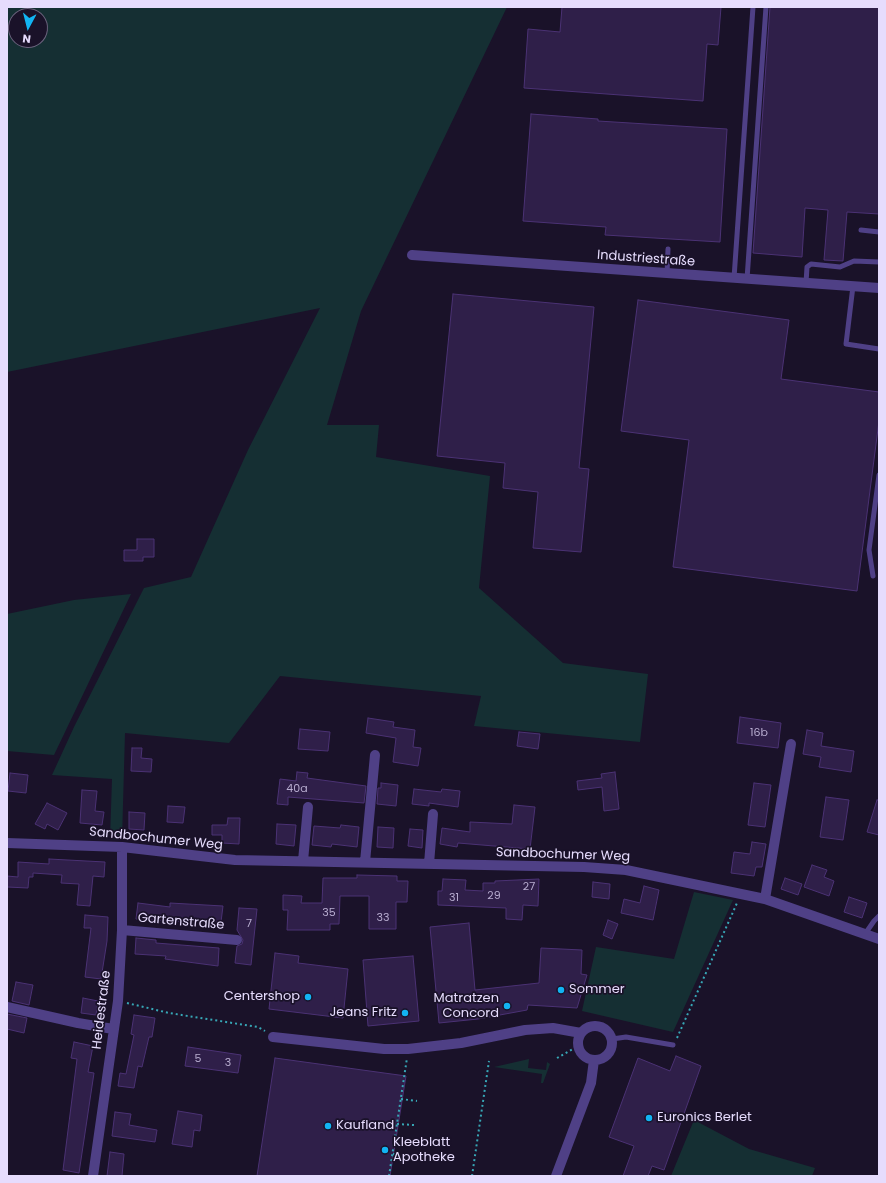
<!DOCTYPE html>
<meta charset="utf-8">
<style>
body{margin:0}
#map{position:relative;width:886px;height:1183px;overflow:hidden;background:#1a1229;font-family:Poppins,sans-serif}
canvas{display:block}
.frame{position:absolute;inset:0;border:8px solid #e6dcfd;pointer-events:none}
.north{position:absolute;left:8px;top:8px;width:40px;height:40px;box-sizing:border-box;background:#1a1229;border:1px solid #6c637e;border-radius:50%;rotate:187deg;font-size:11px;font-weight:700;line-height:16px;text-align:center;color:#e6dcfd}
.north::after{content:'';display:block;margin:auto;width:14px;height:18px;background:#12b4f3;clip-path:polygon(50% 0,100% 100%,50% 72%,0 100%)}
</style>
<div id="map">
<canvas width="886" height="1183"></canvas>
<div class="frame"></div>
<div class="north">N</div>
</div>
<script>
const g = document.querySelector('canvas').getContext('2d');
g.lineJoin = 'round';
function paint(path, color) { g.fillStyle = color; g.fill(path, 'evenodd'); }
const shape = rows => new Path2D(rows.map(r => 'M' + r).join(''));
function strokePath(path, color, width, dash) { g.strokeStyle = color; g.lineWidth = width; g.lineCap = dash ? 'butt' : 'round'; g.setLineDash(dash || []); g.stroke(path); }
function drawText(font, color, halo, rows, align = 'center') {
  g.font = font + ' Poppins,sans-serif'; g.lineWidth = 3.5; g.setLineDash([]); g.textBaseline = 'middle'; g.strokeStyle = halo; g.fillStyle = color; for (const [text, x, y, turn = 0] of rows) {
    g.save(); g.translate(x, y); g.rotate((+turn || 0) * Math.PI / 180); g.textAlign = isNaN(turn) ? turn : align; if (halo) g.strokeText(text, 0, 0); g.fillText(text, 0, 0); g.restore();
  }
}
paint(shape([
 [7,7,507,7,361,311,327,425,379,425,376,457,490,476,479,588,563,663,648,674,640,742,474,726,481,696,280,676,229,743,125,733,122,840,110,839,112,779,52,775,74,727,144,588,191,577,248,450,320,308,7,372],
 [16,16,40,16,40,40,16,40],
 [131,594,54,755,7,751,7,614,74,600],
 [694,892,733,900,673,1032,582,1011,596,947,674,959],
 [529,1059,528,1068,546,1070,547,1062,550,1064,543,1083,541,1083,542,1074,494,1067],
 [694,1120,749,1149,815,1168,812,1176,671,1176]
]), '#152f33');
const building = shape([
 [562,7,721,7,718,45,707,44,703,101,524,88,528,29,560,32,562,7],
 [770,7,879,7,879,214,847,212,843,261,824,260,828,210,805,208,802,257,753,253,770,7],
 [531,114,598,119,598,121,727,129,720,242,605,235,606,227,523,221,531,114],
 [453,294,594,307,579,468,589,469,581,552,533,548,538,492,503,488,505,463,437,456,453,294],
 [638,300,789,320,781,379,879,392,879,421,857,591,673,567,689,440,621,431,638,300],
 [137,539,154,539,154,557,143,557,143,561,124,561,124,550,137,550,137,539],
 [740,717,781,723,778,748,737,743,740,717],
 [368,718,394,722,393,727,415,730,413,747,421,748,418,766,393,762,396,738,366,733,368,718],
 [300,729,330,732,328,751,298,749,300,729],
 [807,730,823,733,821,746,854,751,851,772,819,767,821,757,803,754,807,730],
 [519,732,540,734,538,749,517,746,519,732],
 [132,748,142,748,141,758,152,759,151,772,131,771,132,748],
 [297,772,308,773,307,778,366,786,364,803,288,797,288,805,277,804,280,779,296,781,297,772],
 [615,772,619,809,604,811,602,787,578,790,577,781,602,778,601,774,615,772],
 [10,773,28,775,26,793,8,791,10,773],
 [381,783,398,785,396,806,377,804,378,788,381,788,381,783],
 [754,783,771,785,765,827,748,825,754,783],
 [414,789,441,792,442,789,460,791,458,807,429,803,429,806,412,804,414,789],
 [82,790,97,791,95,811,104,812,102,825,80,823,82,790],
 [826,797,849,800,843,840,820,837,826,797],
 [877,800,879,800,879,835,867,832,877,800],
 [47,803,67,813,58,830,47,824,45,829,35,824,47,803],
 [514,805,535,807,530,849,458,843,457,847,440,844,442,828,470,832,470,822,512,824,514,805],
 [168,806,185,807,183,823,167,822,168,806],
 [129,812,145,813,144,830,129,829,129,812],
 [228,818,240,818,239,844,222,843,222,835,212,835,212,825,227,825,228,818],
 [277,824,296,825,294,846,276,844,277,824],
 [341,825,359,827,357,847,332,844,331,847,312,845,314,826,340,828,341,825],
 [378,827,394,828,393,848,377,847,378,827],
 [410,829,423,830,422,848,408,846,410,829],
 [752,842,766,844,762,867,756,867,754,876,731,873,734,852,750,854,752,842],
 [49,859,105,862,104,877,93,876,90,906,77,905,79,884,61,883,62,875,33,873,33,877,29,877,28,888,7,887,7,876,18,877,18,862,49,864,49,859],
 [812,865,827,870,824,877,834,881,829,896,804,887,812,865],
 [357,875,397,876,397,881,408,881,407,902,396,902,396,929,369,929,369,896,340,896,339,924,330,924,330,930,287,930,288,910,283,910,283,895,302,896,301,903,322,903,323,878,357,878,357,875],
 [785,878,802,884,798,895,781,889,785,878],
 [443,879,466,880,465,890,483,891,483,883,495,883,495,881,539,879,538,906,523,905,522,920,506,919,506,908,438,905,438,891,442,891,443,879],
 [593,882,610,884,609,899,592,897,593,882],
 [644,886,659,890,653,920,621,913,624,899,640,903,644,886],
 [849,897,867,903,862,918,844,912,849,897],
 [138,903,170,907,170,903,223,906,221,922,187,919,187,922,136,919,138,903],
 [239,908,257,909,251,965,235,963,237,946,242,944,243,940,237,930,239,908],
 [85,915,108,917,107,941,101,979,85,977,91,928,84,928,85,915],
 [608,920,618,924,612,939,603,935,608,920],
 [469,923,475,990,539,983,541,948,582,950,581,974,587,975,577,1008,528,1005,527,1010,478,1019,439,1023,430,927,469,923],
 [136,938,156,940,156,943,219,948,218,966,165,959,166,956,135,954,136,938],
 [275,953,299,956,298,963,348,969,343,1018,269,1009,275,953],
 [413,956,419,1021,368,1026,363,960,413,956],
 [16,982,33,985,29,1005,12,1001,16,982],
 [83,998,98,1001,96,1015,81,1013,83,998],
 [7,1014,27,1018,24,1033,7,1029,7,1014],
 [134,1015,155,1018,152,1037,149,1037,142,1067,138,1066,134,1088,118,1086,120,1073,126,1074,134,1035,131,1034,134,1015],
 [74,1042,93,1046,88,1072,94,1073,79,1173,63,1170,77,1059,71,1058,74,1042],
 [188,1047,241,1055,238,1073,185,1066,188,1047],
 [676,1056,701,1066,664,1170,652,1166,648,1176,623,1176,634,1146,609,1137,638,1058,670,1071,676,1056],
 [275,1058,406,1076,390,1176,257,1176,275,1058],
 [178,1111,202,1115,200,1131,194,1130,192,1147,172,1144,178,1111],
 [115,1112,131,1114,129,1125,157,1130,155,1142,112,1136,115,1112],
 [110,1152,124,1154,122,1176,107,1176,110,1152]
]);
paint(building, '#2f1f49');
strokePath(building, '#4b3274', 1);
strokePath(shape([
 [127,1003,169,1013,258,1027,265,1031],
 [677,1038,737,903],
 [557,1058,578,1046],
 [401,1099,417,1101],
 [397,1124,414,1125],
 [393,1154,409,1156],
 [389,1176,407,1058],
 [472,1176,489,1061]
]), '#37a7b6', 2, [2, 3]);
strokePath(shape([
 [861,230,879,232],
 [667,274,668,249],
 [734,278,753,7],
 [747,279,766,7],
 [806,283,807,267,811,264,840,267,854,261,879,262],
 [853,286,846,344,879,349],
 [873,576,869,550,879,475],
 [865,934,874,921,879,916],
 [612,1039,626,1037,673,1045]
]), '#4f4086', 5);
strokePath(shape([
 [412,255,879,288],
 [7,843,122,847,235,860,584,867,626,870,765,899,879,939],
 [303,861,308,807],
 [365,862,375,755],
 [429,864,433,814],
 [765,899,791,744],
 [122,930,237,940],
 [7,1007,78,1023,113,1029],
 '578 1043a17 17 0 1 1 34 0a17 17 0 1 1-34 0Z',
 [273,1037,384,1049,408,1049,461,1043,525,1030,553,1028,581,1033],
 [93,1176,118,1001,122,930,122,847],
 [556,1176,591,1083,594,1060]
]), '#4f4086', 10);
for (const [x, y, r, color] of [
 [561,990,4,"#12b4f3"],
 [308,997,4,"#12b4f3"],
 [507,1006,4,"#12b4f3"],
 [405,1013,4,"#12b4f3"],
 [649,1118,4,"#12b4f3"],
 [328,1126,4,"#12b4f3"],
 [385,1150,4,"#12b4f3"]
]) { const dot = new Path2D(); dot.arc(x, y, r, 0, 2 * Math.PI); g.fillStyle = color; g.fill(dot); strokePath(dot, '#1a1229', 1.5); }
drawText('11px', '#b8add0', null, [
 ["16b",759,733],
 ["40a",297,789],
 ["27",529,887],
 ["29",494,896],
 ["31",454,898],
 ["35",329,913],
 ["33",383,918],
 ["7",249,924],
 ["5",198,1059],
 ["3",228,1063]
]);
drawText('13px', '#e6dcfd', '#1a1229', [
 ["Industriestraße",646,259,4],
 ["Sandbochumer Weg",156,839,6],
 ["Sandbochumer Weg",563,855,2],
 ["Gartenstraße",181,922,5],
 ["Heidestraße",102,1010,-83]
]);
drawText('13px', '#e6dcfd', '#1a1229', [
 ["Sommer",569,990],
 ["Centershop",300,997,"right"],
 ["Matratzen",499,999,"right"],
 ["Concord",499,1014,"right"],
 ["Jeans Fritz",397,1013,"right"],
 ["Euronics Berlet",657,1118],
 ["Kaufland",336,1126],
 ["Kleeblatt",393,1143],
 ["Apotheke",393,1158]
], 'left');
</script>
